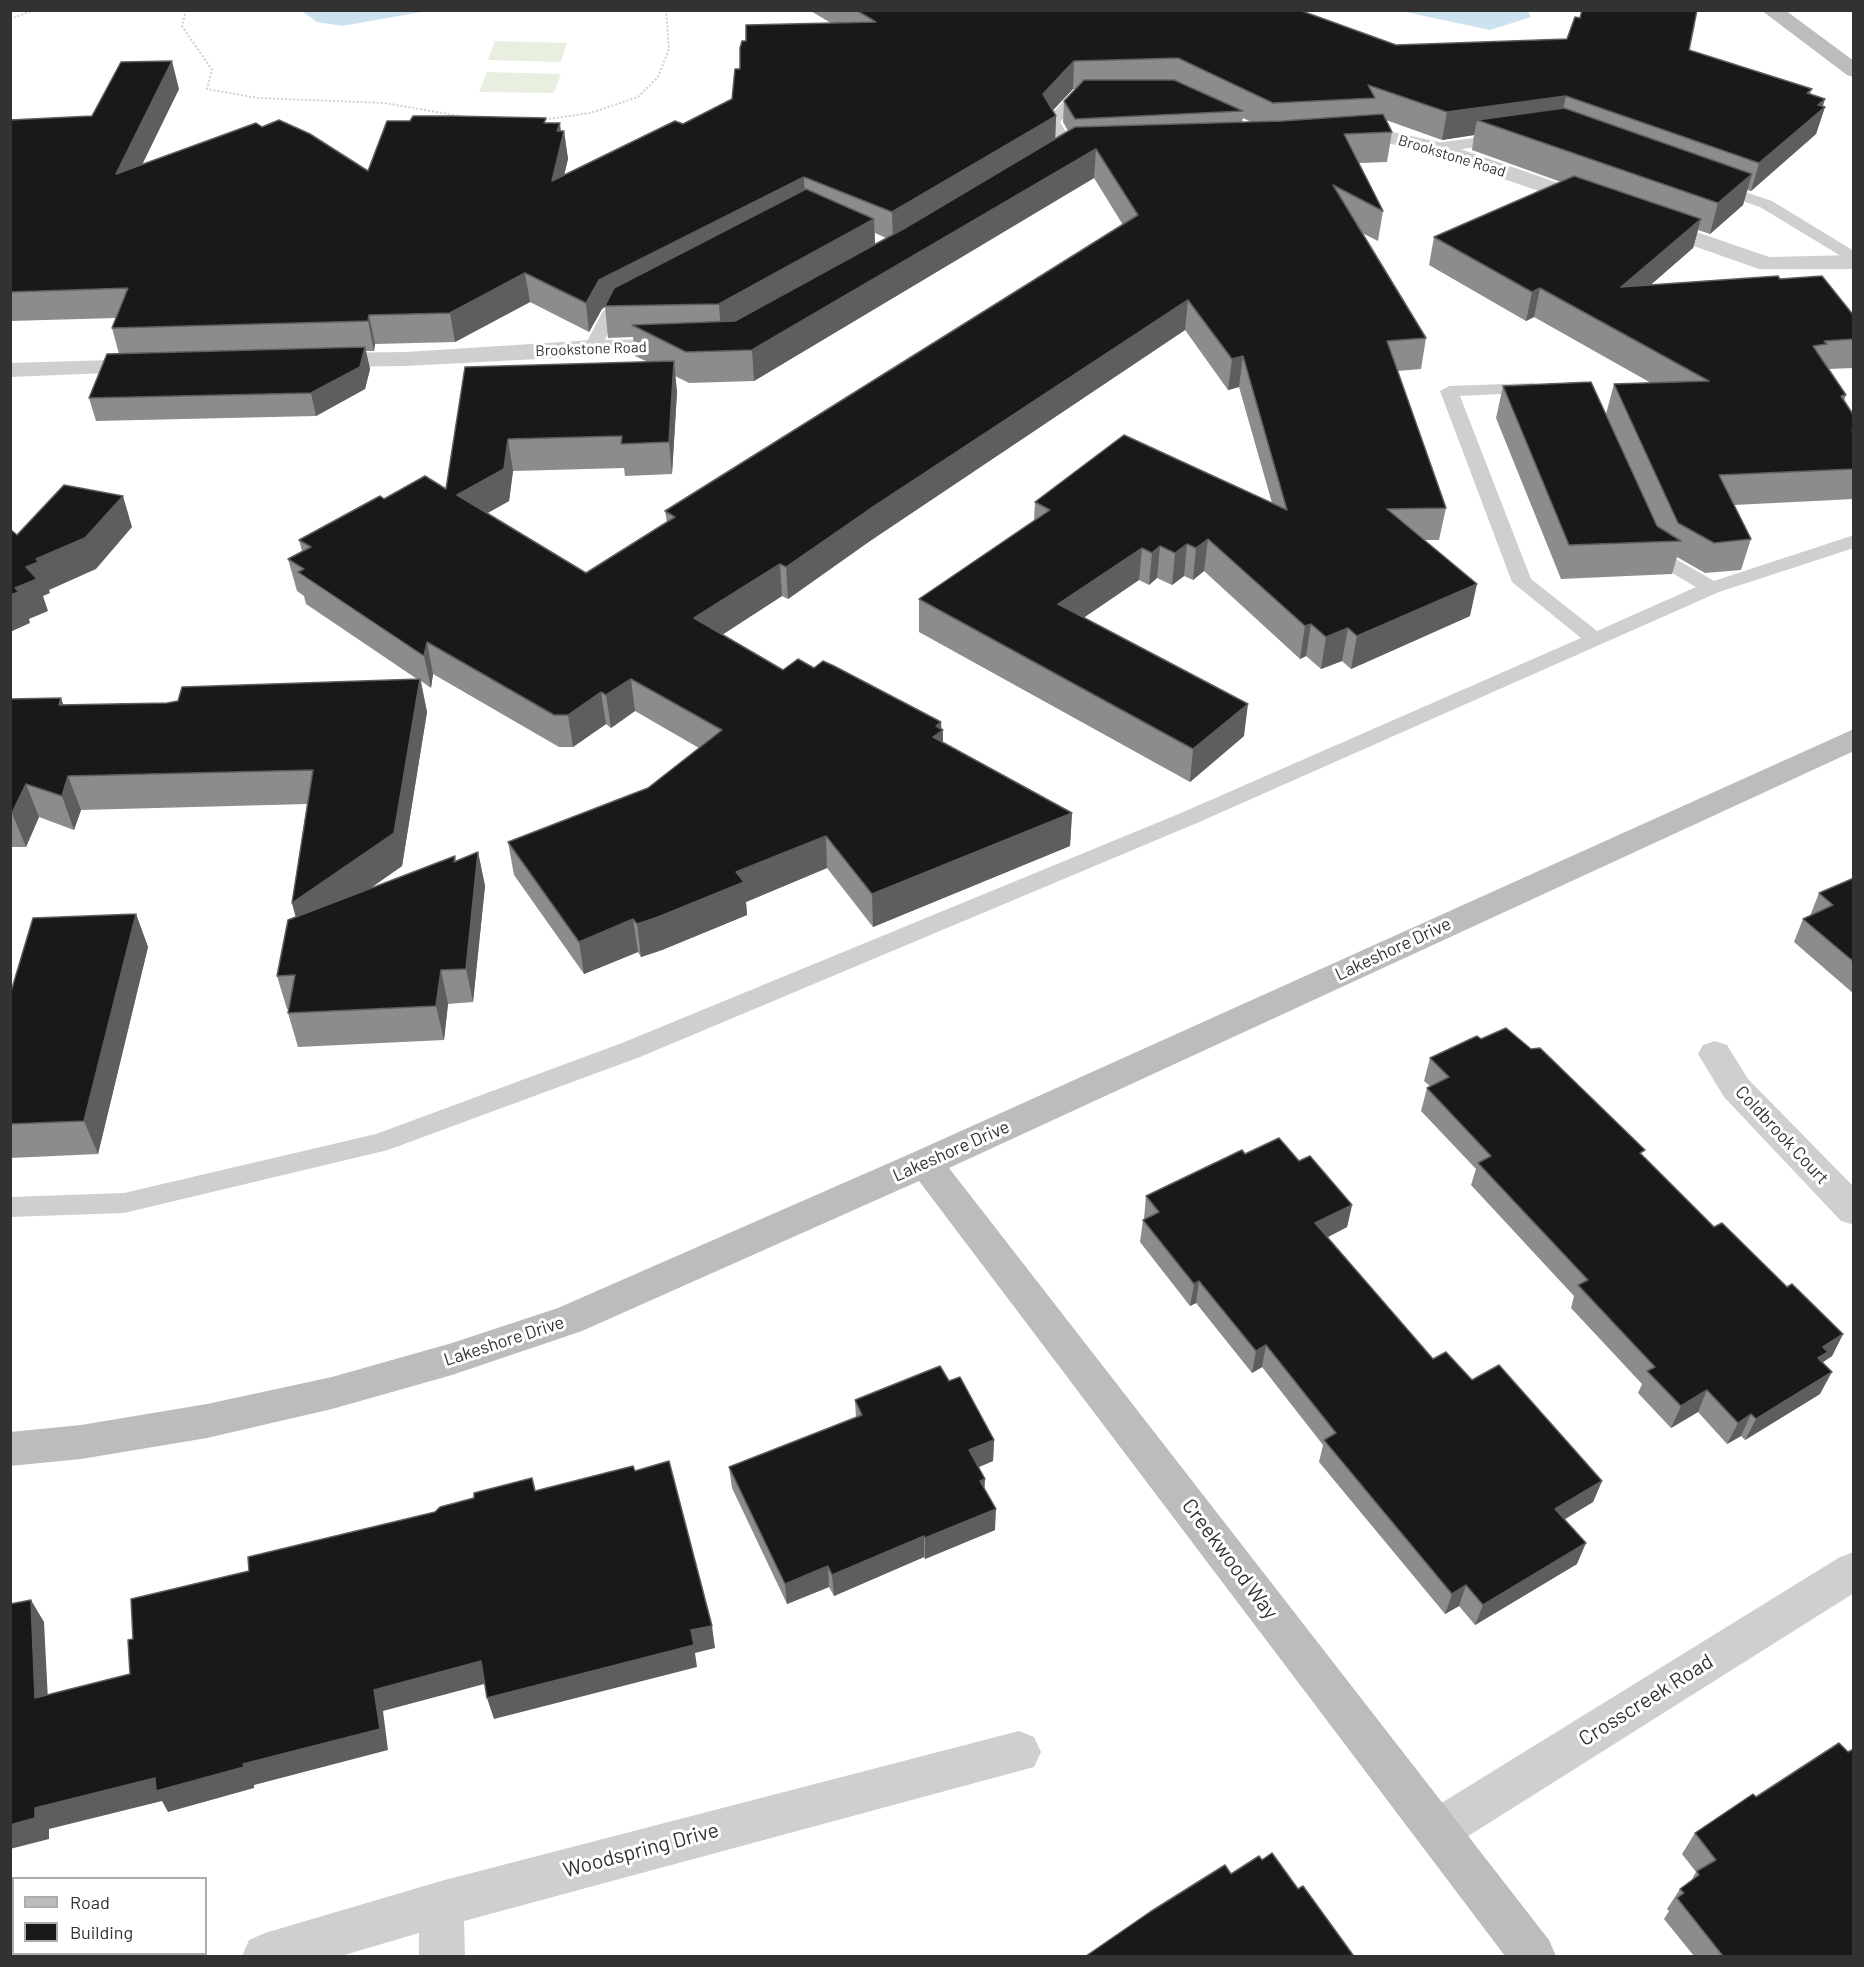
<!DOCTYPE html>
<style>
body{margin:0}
#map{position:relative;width:1864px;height:1967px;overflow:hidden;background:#fff;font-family:Barlow,sans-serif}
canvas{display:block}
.frame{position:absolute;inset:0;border:12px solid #323232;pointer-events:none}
.legend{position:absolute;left:12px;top:1877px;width:195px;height:78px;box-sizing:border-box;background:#fff;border:2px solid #adadad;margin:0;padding:8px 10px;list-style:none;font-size:18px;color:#323232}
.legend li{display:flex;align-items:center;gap:12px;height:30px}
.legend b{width:30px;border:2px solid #adadad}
</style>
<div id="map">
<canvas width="1864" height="1967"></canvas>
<div class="frame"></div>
<ul class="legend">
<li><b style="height:8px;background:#bcbcbc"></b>Road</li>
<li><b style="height:16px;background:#191919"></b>Building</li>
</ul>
</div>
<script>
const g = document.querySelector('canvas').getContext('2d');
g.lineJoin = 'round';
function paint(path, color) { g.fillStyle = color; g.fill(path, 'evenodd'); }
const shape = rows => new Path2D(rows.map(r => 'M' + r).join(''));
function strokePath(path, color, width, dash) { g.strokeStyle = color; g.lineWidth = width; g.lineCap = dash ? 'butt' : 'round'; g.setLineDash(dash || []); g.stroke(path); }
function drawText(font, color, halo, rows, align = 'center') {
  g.font = font + ' Barlow,sans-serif'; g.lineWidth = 6; g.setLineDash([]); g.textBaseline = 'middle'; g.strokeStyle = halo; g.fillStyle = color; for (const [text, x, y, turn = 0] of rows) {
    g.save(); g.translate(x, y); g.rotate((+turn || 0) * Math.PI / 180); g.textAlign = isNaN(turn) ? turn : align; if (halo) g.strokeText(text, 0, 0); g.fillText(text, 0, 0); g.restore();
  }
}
paint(shape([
 [495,41,567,43,561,62,488,60],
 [487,72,561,74,554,93,479,92]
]), '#e8efe0');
paint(shape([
 [302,11,427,11,342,26,317,22],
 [1401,11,1528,11,1531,17,1490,30]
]), '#cce2ef');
strokePath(shape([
 [186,10,182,26,212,70,207,89,258,98,385,103,465,117],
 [10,19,34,10],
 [541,120,590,113,638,97,658,77,669,49,666,10]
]), '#cfcfcf', 2, [2, 2]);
paint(shape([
 [1089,89,1097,94,1094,97,1082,99,1060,122,1076,148,1068,153,1062,151,1044,122,1073,91,1089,89],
 [1505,134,1513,139,1511,142,1435,153,1427,148,1435,143,1505,134],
 [1716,182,1772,201,1854,251,1854,264,1760,207,1710,190,1708,187,1716,182],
 [631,299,637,300,640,304,637,308,616,318,599,351,587,351,584,347,603,311,631,299],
 [1533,383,1542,388,1539,392,1460,396,1531,579,1597,631,1696,587,1653,562,1644,543,1647,539,1661,539,1669,555,1714,581,1854,535,1854,548,1719,592,1197,823,640,1057,388,1150,124,1213,10,1217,10,1197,124,1193,376,1134,622,1043,1181,813,1581,638,1512,582,1440,391,1449,386,1533,383]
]), '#cfcfcf');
paint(shape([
 [1375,128,1443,143,1599,197,1602,202,1599,207,1591,209,1428,153,1375,140,1347,142,1339,141,1336,136,1339,131,1347,130,1375,128],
 [1653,217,1769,257,1854,255,1854,269,1759,269,1645,229,1642,224,1645,219,1653,217],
 [680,339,689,341,692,346,689,351,406,366,324,367,315,365,312,360,315,355,324,353,406,352,593,340,680,339],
 [147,359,156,361,159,366,156,371,10,377,10,363,147,359],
 [1715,1041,1727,1045,1748,1079,1854,1187,1854,1225,1841,1221,1724,1097,1698,1054,1703,1045,1715,1041],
 [1854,1552,1854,1593,1454,1845,1438,1852,1422,1845,1416,1830,1422,1815,1840,1557,1854,1552],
 [1019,1731,1034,1737,1041,1752,1034,1767,464,1921,465,1956,419,1956,419,1933,341,1956,242,1956,249,1940,265,1933,441,1881,1019,1731]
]), '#cfcfcf');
paint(shape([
 [1761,10,1785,10,1854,61,1854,77,1847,75,1761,10],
 [1854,729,1854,751,949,1168,1549,1940,1556,1956,1505,1956,919,1181,582,1331,452,1375,332,1409,207,1438,81,1459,10,1466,10,1432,81,1425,207,1404,332,1377,452,1343,558,1308,912,1153,1854,729]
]), '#bcbcbc');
paint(shape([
 [809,10,1299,10,1396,45,1689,50,1812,89,1810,94,1823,106,1825,107,1816,134,1751,191,1747,190,1743,205,1710,234,1698,230,1693,248,1650,285,1780,279,1854,316,1854,368,1828,369,1846,395,1844,401,1854,416,1854,499,1734,505,1751,539,1741,570,1705,573,1677,557,1672,574,1561,579,1496,418,1503,386,1656,524,1606,414,1614,384,1651,383,1534,317,1526,321,1429,265,1434,237,1561,182,1472,150,1474,135,1442,140,1386,120,1392,132,1387,162,1359,163,1383,211,1378,241,1362,233,1426,338,1421,369,1397,371,1446,508,1439,540,1424,540,1470,616,1351,669,1342,661,1321,669,1306,656,1300,659,1204,571,1193,580,1184,576,1172,585,1157,578,1149,585,1139,580,1084,617,1244,736,1190,782,919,632,919,599,1034,520,1035,502,1272,503,1239,387,1228,390,1185,330,870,541,788,599,782,596,722,635,783,670,814,668,941,722,943,743,1072,813,1070,846,873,927,827,868,746,902,747,915,662,950,641,957,638,952,584,974,514,875,508,842,648,788,699,748,635,711,611,728,606,724,573,747,559,747,433,674,431,688,421,681,427,712,402,866,369,889,455,856,456,861,478,852,485,886,473,1002,448,1004,444,1040,298,1047,288,1013,289,1009,287,1009,277,976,296,917,292,903,307,804,81,810,74,830,39,817,26,847,10,847,10,699,64,705,167,703,417,679,306,604,304,596,297,591,288,559,302,551,299,540,384,499,446,489,465,367,648,362,635,356,633,337,608,338,605,307,602,309,589,332,530,302,455,342,375,344,374,351,366,351,370,369,365,389,316,416,96,421,89,398,119,354,112,328,116,318,10,321,10,120,92,116,179,89,142,164,262,127,368,171,546,123,561,131,564,131,568,159,564,175,683,124,732,99,746,41,831,23],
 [1073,89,1076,89,1064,101,1063,122,1068,131,1055,139,1056,116,1053,110],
 [1243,118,1251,122,1242,122],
 [1094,178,1123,225,665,511,667,522,586,573,487,513,509,501,513,471,624,468,625,476,672,474,677,392,675,376,689,383,754,381],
 [875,233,886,238,875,244],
 [1854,878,1854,994,1794,942,1803,919,1810,916,1819,893],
 [136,914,148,947,98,1154,10,1158,10,995],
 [1481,1039,1643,1156,1714,1227,1843,1334,1832,1356,1822,1363,1820,1394,1745,1440,1741,1436,1727,1444,1698,1412,1671,1428,1638,1393,1642,1384,1571,1308,1574,1296,1471,1185,1476,1169,1421,1111,1427,1088,1430,1086,1424,1081,1430,1058],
 [1245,1154,1299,1161,1352,1205,1347,1227,1327,1237,1433,1359,1472,1380,1602,1481,1593,1502,1565,1519,1577,1564,1475,1625,1459,1606,1445,1614,1319,1462,1323,1445,1262,1367,1252,1373,1196,1303,1190,1306,1140,1242,1143,1220,1144,1219,1146,1196],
 [949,1381,994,1440,993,1461,979,1467,995,1530,925,1559,924,1557,834,1596,829,1587,787,1604,732,1488,729,1467,856,1418,855,1400],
 [1695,1833,1854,1956,1694,1956,1664,1919,1669,1911,1667,1909,1680,1889,1691,1881,1696,1872,1682,1854]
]), '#8c8c8c');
paint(shape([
 [172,61,179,89,124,202,116,174],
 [1074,61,1073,89,1042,122,1043,94],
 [1566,96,1560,124,1477,120,1474,135,1442,140,1447,112],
 [1825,99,1822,109,1825,107,1816,134,1751,191,1759,163],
 [1056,116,1055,144,893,241,892,212],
 [560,123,562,141,564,131,568,159,556,209,552,181,557,131],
 [1096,149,1094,178,754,381,752,350],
 [1752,174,1743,205,1710,234,1718,203],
 [804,177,805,205,605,306,605,307,602,309,589,332,586,303,599,280],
 [874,219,875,251,721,336,719,304],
 [1701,219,1693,248,1614,317,1621,287],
 [525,273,530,302,455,342,450,313],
 [1540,288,1534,317,1526,321,1532,292],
 [1188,300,1185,330,870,541,788,599,786,567,870,509],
 [369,315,375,344,374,351,368,321],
 [365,347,370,369,365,389,316,416,311,393],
 [1243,356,1239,387,1228,390,1232,359],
 [674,361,677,392,672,474,669,442],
 [508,439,513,471,509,501,463,527,457,495],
 [123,496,132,527,96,569,49,590,50,593,43,596,48,611,29,619,30,623,10,632,10,595,26,567],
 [1208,539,1204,571,1193,580,1196,548],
 [1187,544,1184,576,1172,585,1175,553],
 [1160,546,1157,578,1149,585,1152,553],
 [1142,548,1139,580,1057,636,1058,604],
 [780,564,782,596,697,651,694,618],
 [1477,584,1470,616,1351,669,1357,636],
 [1311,624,1306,656,1300,659,1305,626],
 [1348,628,1342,661,1321,669,1326,637],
 [427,642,433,674,431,688,424,656],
 [420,679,427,712,402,866,301,937,292,903],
 [631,679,635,711,611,728,606,695],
 [601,692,606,724,573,747,568,715],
 [61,698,73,732,59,705],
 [1248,704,1244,736,1190,782,1193,749],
 [941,722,941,732,943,730,943,762,933,737,936,726],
 [68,776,81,810,74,830,62,796],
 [26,784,39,817,26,847,12,813],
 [1072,813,1070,846,873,927,872,894],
 [826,836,827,868,746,902,747,915,662,950,641,957,637,924,736,872],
 [478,852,485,886,473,1002,466,969],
 [136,914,148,947,98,1154,84,1121],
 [633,919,638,952,584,974,579,942],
 [441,970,448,1004,444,1040,436,1006],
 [1352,1205,1347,1227,1311,1246,1315,1223],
 [1199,1281,1196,1303,1190,1306,1194,1284],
 [1843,1334,1832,1356,1823,1362,1817,1373,1807,1380,1823,1347],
 [1266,1345,1262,1367,1252,1373,1256,1351],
 [1832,1372,1820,1394,1745,1440,1756,1419],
 [1707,1390,1698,1412,1671,1428,1681,1406],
 [1751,1414,1741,1436,1727,1444,1738,1423],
 [994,1440,993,1461,969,1471,969,1450],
 [985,1479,984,1500,980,1481],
 [1602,1481,1593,1502,1547,1530,1555,1509],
 [996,1509,995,1530,925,1559,925,1538],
 [924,1536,924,1557,834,1596,832,1575],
 [1586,1543,1577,1564,1475,1625,1483,1605],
 [828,1566,829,1587,787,1604,785,1584],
 [1466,1585,1459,1606,1445,1614,1452,1594],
 [31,1600,44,1622,49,1720,35,1698],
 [712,1626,715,1648,695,1653,697,1667,494,1719,487,1698,691,1630],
 [481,1661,488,1683,383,1711,388,1750,254,1785,254,1788,168,1812,162,1801,49,1829,49,1839,10,1849,10,1825,35,1808,155,1778,243,1764,374,1690]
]), '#5e5e5e');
const building = shape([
 [856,10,1299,10,1396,45,1567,39,1575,17,1580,18,1582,10,1697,10,1689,50,1812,89,1807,93,1825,99,1818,105,1825,107,1759,163,1566,96,1447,112,1368,85,1375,98,1273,103,1178,58,1074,61,1043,94,1056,116,892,212,804,177,599,280,586,303,525,273,450,313,369,315,368,321,112,328,128,288,10,292,10,120,92,116,121,62,172,61,116,174,256,123,262,127,279,120,310,134,368,171,387,121,410,121,413,116,451,116,546,118,544,123,560,123,557,131,564,131,552,181,675,121,683,124,732,99,735,69,740,69,740,48,742,41,746,41,746,25,876,22,856,10],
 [1084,80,1174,80,1243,111,1075,119,1064,101,1084,80],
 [1564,108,1752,174,1718,203,1477,120,1564,108],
 [1383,114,1392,132,1344,134,1383,211,1333,185,1426,338,1387,341,1446,508,1387,509,1477,584,1357,636,1348,628,1326,637,1311,624,1305,626,1208,539,1196,548,1187,544,1175,553,1160,546,1152,553,1142,548,1058,604,1248,704,1193,749,919,599,1050,510,1035,502,1124,435,1287,510,1243,356,1232,359,1188,300,870,509,786,567,780,564,694,618,783,670,798,659,814,668,823,661,834,666,941,722,936,726,943,730,933,737,1072,813,872,894,826,836,736,872,744,882,658,917,637,924,633,919,579,942,508,842,648,788,722,730,631,679,606,695,601,692,568,715,554,715,427,642,424,656,298,572,304,569,288,559,311,547,299,540,380,496,384,499,425,476,446,489,465,367,674,361,669,442,621,444,622,436,508,439,504,469,457,495,586,573,675,517,665,511,1138,215,1096,149,752,350,686,352,632,325,735,321,905,228,1075,127,1282,121,1383,114],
 [1574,176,1701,219,1621,287,1778,276,1780,279,1822,276,1854,316,1854,339,1824,341,1827,344,1813,346,1846,395,1841,396,1854,416,1854,430,1852,430,1854,433,1854,469,1719,475,1751,539,1714,543,1678,523,1614,384,1709,381,1540,288,1532,292,1434,237,1574,176],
 [806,189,874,219,719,304,605,306,614,288,806,189],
 [365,347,360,367,311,393,89,398,107,354,365,347],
 [1591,382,1657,526,1681,541,1569,545,1503,386,1591,382],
 [64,485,123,496,85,538,36,559,39,562,26,567,37,579,15,588,19,592,10,595,10,529,17,535,64,485],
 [420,679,394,833,292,903,313,770,68,776,62,796,26,784,12,813,10,813,10,699,61,698,59,705,167,703,178,701,182,687,420,679],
 [478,852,466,969,441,970,436,1006,288,1013,295,975,277,976,288,920,455,856,454,862,478,852],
 [1854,878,1854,962,1803,919,1833,905,1819,893,1854,878],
 [136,914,84,1121,10,1124,10,995,33,918,136,914],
 [1506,1028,1531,1049,1540,1048,1645,1150,1640,1153,1714,1227,1722,1223,1787,1287,1792,1284,1843,1334,1823,1347,1828,1352,1818,1358,1832,1372,1756,1419,1751,1414,1738,1423,1707,1390,1681,1406,1647,1371,1655,1367,1578,1285,1588,1280,1478,1163,1491,1156,1427,1088,1449,1077,1430,1058,1477,1036,1481,1039,1506,1028],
 [1279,1138,1299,1161,1310,1156,1352,1205,1315,1223,1433,1359,1446,1352,1472,1380,1499,1365,1602,1481,1555,1509,1586,1543,1483,1605,1466,1585,1452,1594,1324,1440,1336,1433,1266,1345,1256,1351,1199,1281,1194,1284,1143,1220,1159,1212,1146,1196,1242,1150,1245,1154,1279,1138],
 [940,1366,949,1381,960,1377,994,1440,969,1450,985,1479,980,1481,996,1509,925,1538,924,1536,832,1575,828,1566,785,1584,729,1467,862,1415,855,1400,940,1366],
 [669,1461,712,1626,691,1630,694,1645,487,1698,481,1661,374,1690,380,1729,243,1764,244,1767,156,1791,155,1778,35,1808,35,1818,10,1825,10,1604,31,1600,35,1698,130,1674,128,1640,133,1639,131,1599,249,1571,248,1557,435,1512,440,1507,474,1498,474,1493,532,1478,535,1491,633,1466,635,1471,669,1461],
 [1839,1743,1848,1752,1854,1749,1854,1956,1723,1956,1677,1898,1684,1893,1680,1889,1699,1875,1697,1871,1716,1860,1695,1833,1753,1794,1756,1797,1839,1743],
 [1272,1853,1298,1889,1303,1886,1353,1955,1351,1956,1086,1956,1150,1912,1225,1865,1231,1874,1259,1856,1262,1860,1272,1853]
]);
paint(building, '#191919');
strokePath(building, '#5e5e5e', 1.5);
drawText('15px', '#323232', '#fff', [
 ["Brookstone Road",1452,156,17],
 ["Brookstone Road",591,349,-2]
]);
drawText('18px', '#323232', '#fff', [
 ["Lakeshore Drive",1393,949,-25],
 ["Coldbrook Court",1782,1135,47],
 ["Lakeshore Drive",951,1151,-24],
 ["Lakeshore Drive",504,1341,-18]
]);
drawText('21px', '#323232', '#fff', [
 ["Creekwood Way",1230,1559,53],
 ["Crosscreek Road",1646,1700,-32],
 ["Woodspring Drive",641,1850,-15]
]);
</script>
